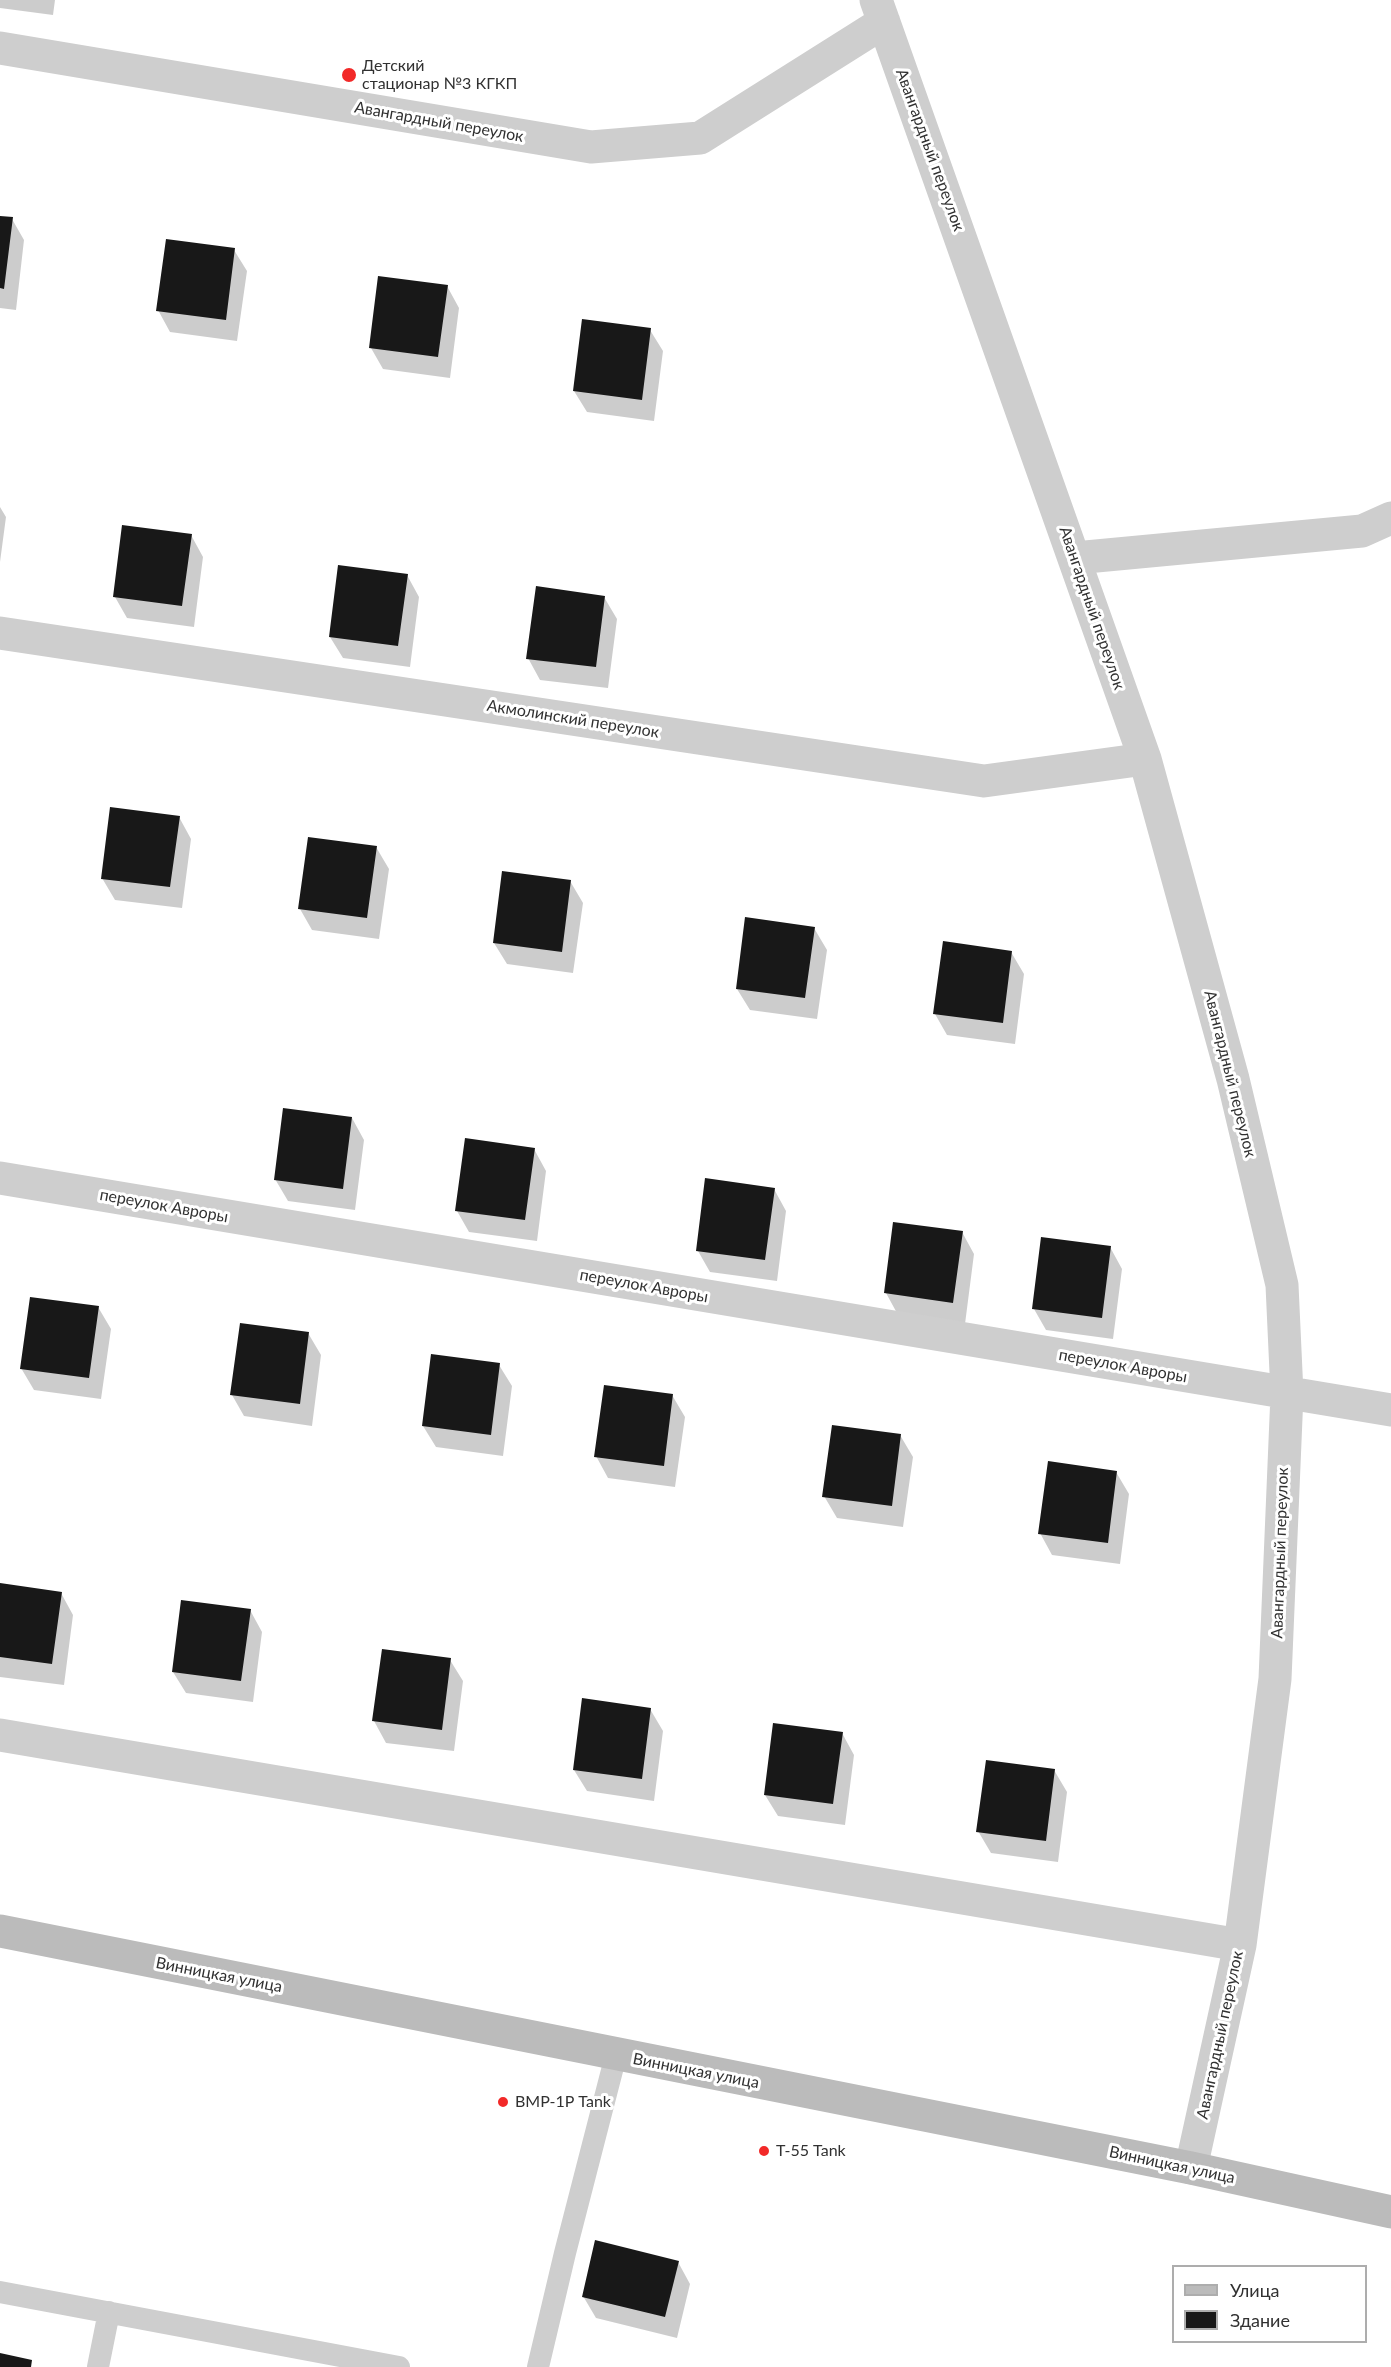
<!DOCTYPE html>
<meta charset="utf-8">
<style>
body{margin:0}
#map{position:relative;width:1391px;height:2367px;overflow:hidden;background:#fff;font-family:Lato,sans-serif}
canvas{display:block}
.legend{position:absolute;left:1172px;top:2265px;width:195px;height:78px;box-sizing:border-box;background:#fff;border:2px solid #adadad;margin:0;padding:8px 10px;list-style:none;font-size:18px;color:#313131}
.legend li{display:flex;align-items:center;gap:12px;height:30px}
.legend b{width:30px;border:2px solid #adadad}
</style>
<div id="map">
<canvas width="1391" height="2367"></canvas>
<ul class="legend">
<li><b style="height:8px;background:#bbb"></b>Улица</li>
<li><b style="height:16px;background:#181818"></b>Здание</li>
</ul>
</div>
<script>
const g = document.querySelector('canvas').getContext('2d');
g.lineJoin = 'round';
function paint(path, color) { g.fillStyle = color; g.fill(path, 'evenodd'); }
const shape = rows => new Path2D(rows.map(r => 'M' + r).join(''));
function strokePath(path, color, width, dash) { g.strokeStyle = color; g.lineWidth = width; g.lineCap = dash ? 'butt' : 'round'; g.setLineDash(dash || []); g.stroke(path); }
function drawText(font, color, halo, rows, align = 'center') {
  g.font = font + ' Lato,sans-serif'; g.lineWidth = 6; g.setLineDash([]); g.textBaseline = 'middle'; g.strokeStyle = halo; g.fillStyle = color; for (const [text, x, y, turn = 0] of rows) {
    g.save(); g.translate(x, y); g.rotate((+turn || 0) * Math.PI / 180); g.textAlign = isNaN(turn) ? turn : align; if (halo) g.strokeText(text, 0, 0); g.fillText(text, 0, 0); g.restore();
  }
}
paint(shape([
 [0,0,55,0,53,15,0,8],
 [0,217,12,219,24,240,16,310,0,308],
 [234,250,247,271,237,341,170,332,158,310],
 [447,286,459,308,450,378,383,369,371,348],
 [650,330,663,351,654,421,587,412,574,391],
 [0,507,6,517,0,562],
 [191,535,203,557,194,627,127,618,115,597],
 [407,575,419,597,410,667,343,658,330,637],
 [604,597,617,619,608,688,540,680,528,658],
 [179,817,191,839,182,908,115,900,102,878],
 [376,847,389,869,379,939,312,930,300,909],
 [570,881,583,903,573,973,507,964,494,943],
 [814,928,827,950,817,1019,750,1010,737,989],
 [1011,952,1024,974,1015,1044,947,1035,935,1014],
 [352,1118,364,1140,355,1210,288,1201,275,1179],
 [534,1149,546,1171,537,1241,469,1232,457,1211],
 [774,1189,786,1211,777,1281,710,1272,698,1251],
 [962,1232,974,1254,965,1324,898,1315,886,1293],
 [1110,1247,1122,1269,1113,1339,1046,1330,1034,1309],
 [98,1307,111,1329,101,1399,34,1390,21,1368],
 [308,1333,321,1355,312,1426,244,1416,232,1395],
 [499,1365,512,1386,503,1456,436,1447,423,1426],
 [672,1395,685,1417,675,1487,608,1478,596,1456],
 [900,1435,913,1457,903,1527,837,1518,824,1496],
 [1116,1472,1129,1494,1120,1564,1052,1555,1040,1533],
 [0,1585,61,1593,73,1615,64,1685,0,1677],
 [250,1610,262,1632,253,1702,186,1693,173,1672],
 [450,1660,463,1681,454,1751,386,1743,374,1721],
 [650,1709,663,1731,654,1801,587,1791,574,1770],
 [842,1733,854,1755,845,1825,778,1816,765,1795],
 [1054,1770,1067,1792,1058,1862,991,1853,978,1831],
 [678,2262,690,2284,677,2338,596,2318,583,2296]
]), '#0003');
paint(shape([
 [0,216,13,217,4,289,0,288],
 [166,239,235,248,226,320,156,311],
 [378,276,448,285,438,357,369,348],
 [582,319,651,328,642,400,573,391],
 [122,525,192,534,182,606,113,597],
 [338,565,408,574,398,646,329,637],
 [536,586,605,596,596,667,526,659],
 [110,807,180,816,170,887,101,879],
 [308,837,377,846,367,918,298,909],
 [502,871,571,880,562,952,493,943],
 [745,917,815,927,805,998,736,989],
 [943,941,1012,951,1003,1023,933,1014],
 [283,1108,352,1117,343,1189,274,1180],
 [465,1138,535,1148,525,1220,455,1211],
 [705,1178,775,1188,765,1260,696,1251],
 [893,1222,963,1231,953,1303,884,1293],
 [1041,1237,1111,1246,1102,1318,1032,1309],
 [30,1297,99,1306,89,1378,20,1369],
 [240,1323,309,1332,300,1404,230,1395],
 [431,1354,500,1363,491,1435,422,1426],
 [604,1385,673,1394,664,1466,594,1457],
 [832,1425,901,1434,892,1506,822,1497],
 [1048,1461,1117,1471,1108,1543,1038,1534],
 [0,1583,62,1592,52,1664,0,1657],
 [181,1600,251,1609,241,1681,172,1672],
 [382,1649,451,1658,442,1730,372,1721],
 [582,1698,651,1708,642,1779,573,1770],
 [773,1723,843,1732,833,1804,764,1795],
 [986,1760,1055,1769,1046,1841,976,1832],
 [595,2240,679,2261,665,2317,582,2297],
 [0,2353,32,2360,31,2367,0,2367]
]), '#181818');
strokePath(shape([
 [0,2292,399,2367],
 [98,2367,109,2312],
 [538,2367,565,2253,616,2055]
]), '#cecece', 22);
strokePath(shape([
 [876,0,1145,759,1233,1079,1282,1285,1287,1394,1275,1679,1240,1945,1191,2168],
 [0,48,591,147,700,138,884,22],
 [1075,558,1362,531,1391,518],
 [0,633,984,781,1145,759],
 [0,1178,1391,1410],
 [0,1735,1240,1945]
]), '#cecece', 33);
strokePath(shape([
 [0,1931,1191,2168,1391,2212]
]), '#bbb', 33);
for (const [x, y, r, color] of [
 [349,75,8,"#f22928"],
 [503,2102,6,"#f22928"],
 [764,2151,6,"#f22928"]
]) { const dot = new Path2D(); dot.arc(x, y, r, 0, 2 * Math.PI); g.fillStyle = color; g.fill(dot); strokePath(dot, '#fff', 2); }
drawText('16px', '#313131', '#fff', [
 ["Детский",362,66],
 ["стационар №3 КГКП",362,84],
 ["BMP-1P Tank",515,2102],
 ["T-55 Tank",776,2151]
], 'left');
drawText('16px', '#313131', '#fff', [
 ["Авангардный переулок",439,122,10],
 ["Авангардный переулок",930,150,70],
 ["Авангардный переулок",1092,608,71],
 ["Акмолинский переулок",573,719,9],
 ["Авангардный переулок",1230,1074,76],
 ["переулок Авроры",164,1206,10],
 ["переулок Авроры",644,1286,10],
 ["переулок Авроры",1123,1366,10],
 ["Авангардный переулок",1280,1553,-88],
 ["Винницкая улица",219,1975,11],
 ["Авангардный переулок",1220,2035,-78],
 ["Винницкая улица",696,2071,11],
 ["Винницкая улица",1172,2165,12]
]);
</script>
